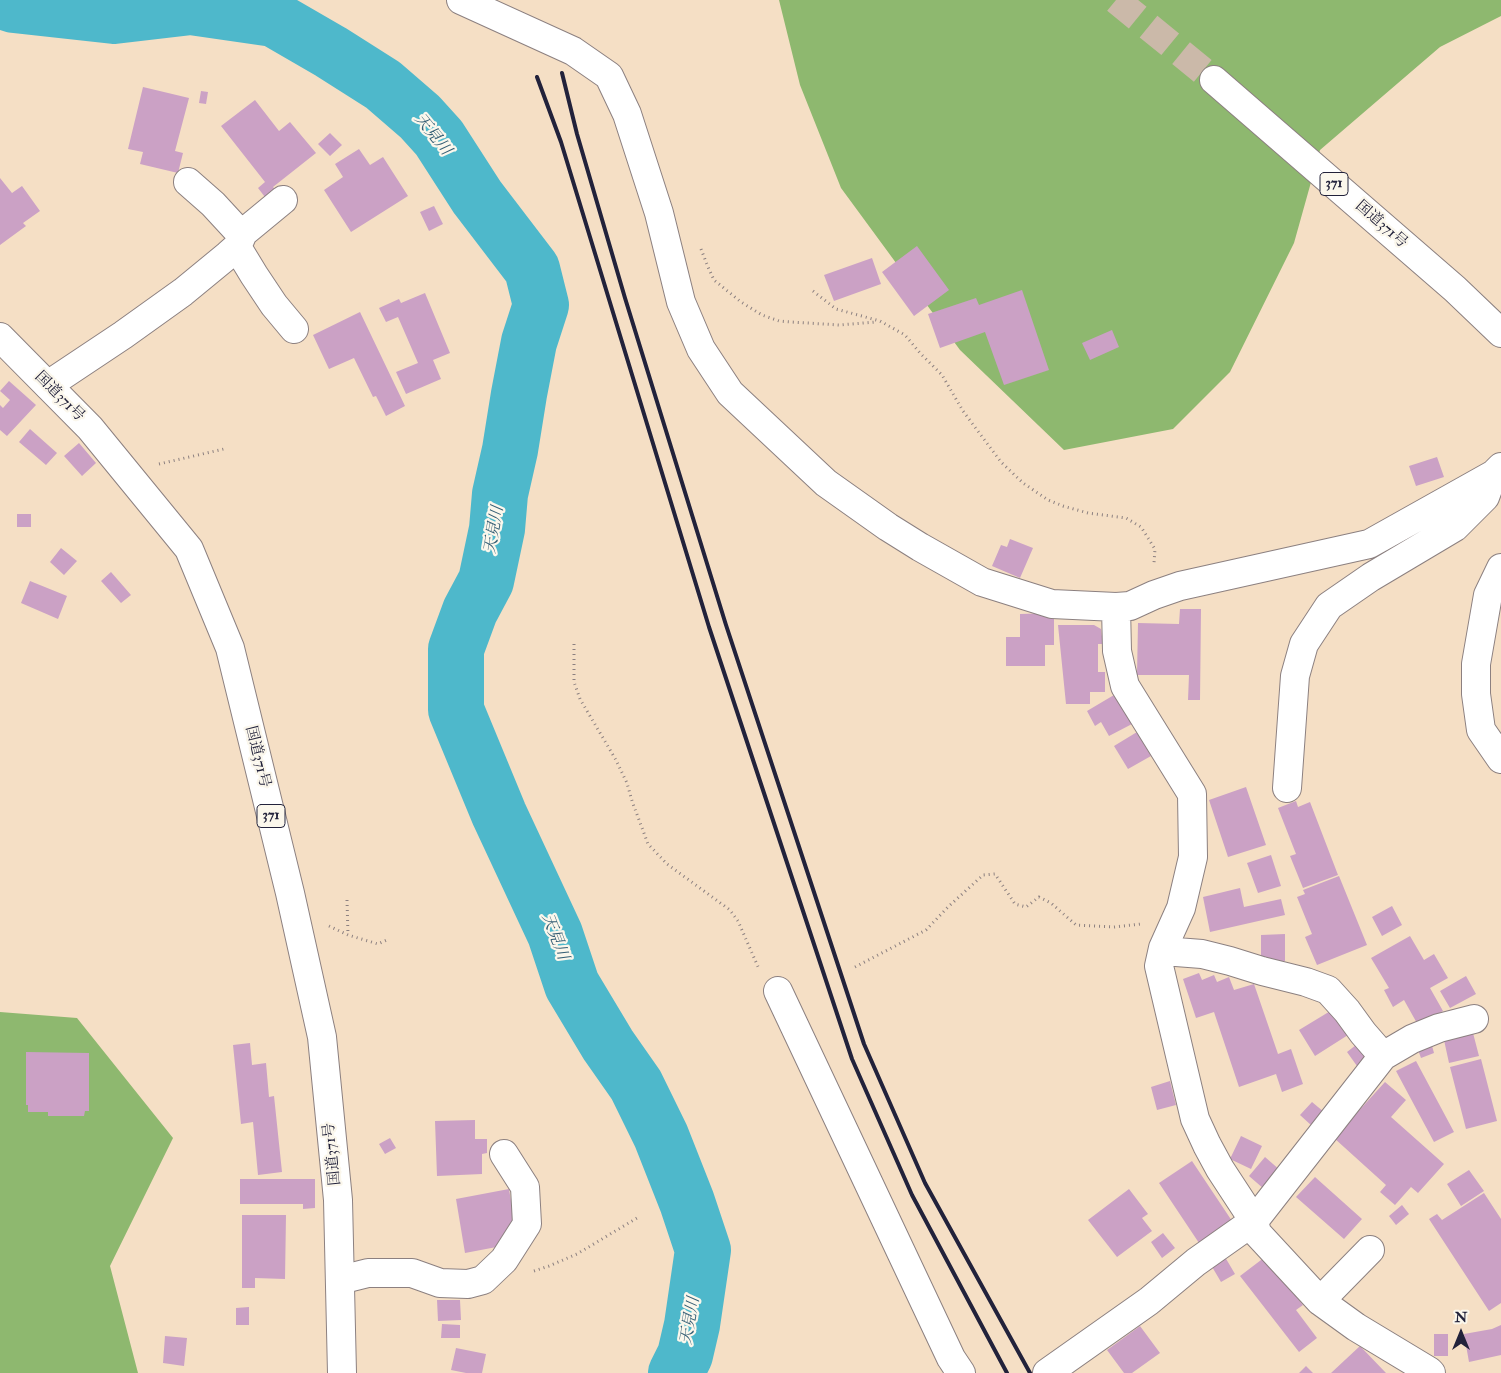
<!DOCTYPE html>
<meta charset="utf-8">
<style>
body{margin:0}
#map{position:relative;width:1501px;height:1373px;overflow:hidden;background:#f5dfc5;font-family:"IM FELL Double Pica",serif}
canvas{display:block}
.north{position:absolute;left:1436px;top:1308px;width:50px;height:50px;-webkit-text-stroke:4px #fbf7ec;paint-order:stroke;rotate:0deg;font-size:14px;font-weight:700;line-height:20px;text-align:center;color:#22223b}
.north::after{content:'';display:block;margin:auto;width:18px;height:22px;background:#22223b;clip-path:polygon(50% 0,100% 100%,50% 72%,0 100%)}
</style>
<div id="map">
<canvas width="1501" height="1373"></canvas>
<div class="north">N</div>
</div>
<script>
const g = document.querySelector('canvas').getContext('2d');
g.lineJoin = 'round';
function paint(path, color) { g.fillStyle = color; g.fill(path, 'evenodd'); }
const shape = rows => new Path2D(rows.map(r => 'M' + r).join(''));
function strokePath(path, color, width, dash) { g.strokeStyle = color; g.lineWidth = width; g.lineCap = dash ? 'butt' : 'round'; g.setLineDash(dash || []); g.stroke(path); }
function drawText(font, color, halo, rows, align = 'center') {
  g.font = font + ' "IM FELL Double Pica","Noto Serif JP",serif'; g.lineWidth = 4.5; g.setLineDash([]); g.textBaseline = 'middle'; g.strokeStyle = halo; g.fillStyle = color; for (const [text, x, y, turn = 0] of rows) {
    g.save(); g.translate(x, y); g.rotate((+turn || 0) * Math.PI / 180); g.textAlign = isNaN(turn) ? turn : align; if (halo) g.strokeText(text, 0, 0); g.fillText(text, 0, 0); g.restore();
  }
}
paint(shape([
 [779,0,1501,0,1501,16,1440,47,1320,150,1294,243,1230,372,1173,429,1064,450,960,350,841,188,800,85],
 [0,1012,77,1018,173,1138,110,1266,138,1373,0,1373]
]), '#8eb86f');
strokePath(shape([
 [0,1,14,5,114,16,191,7,274,19,331,52,383,85,420,117,439,138,477,197,532,269,541,305,529,342,519,394,510,450,500,494,497,529,486,581,470,611,456,649,456,710,499,814,555,934,572,985,608,1045,636,1085,661,1136,687,1202,703,1250,692,1325,685,1355,676,1373]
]), '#4eb8cb', 56);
paint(shape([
 [143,87,189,98,175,151,183,153,178,173,140,164,143,152,128,149],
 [201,91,208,92,206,104,199,103],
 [255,100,279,131,290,122,316,153,273,187,278,193,268,201,258,188,265,182,221,126],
 [330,133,342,145,330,156,318,144],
 [359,149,370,165,383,157,408,196,351,232,324,190,343,177,335,164],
 [0,178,12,193,22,186,40,211,23,223,26,226,0,245],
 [434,206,443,224,429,231,420,212],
 [917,246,949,290,914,316,882,272],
 [872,258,881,284,834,301,824,275],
 [1022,290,1049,370,1004,385,985,332,940,348,928,314,976,298,979,305],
 [425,293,450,353,433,360,441,379,406,394,396,372,418,363,398,317,386,322,379,308,399,299,401,303],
 [360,312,405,406,386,416,376,396,373,397,354,358,329,369,313,335],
 [1112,330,1119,347,1090,360,1082,343],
 [9,381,36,405,7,436,0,430,0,405,3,408,10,400,0,391],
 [30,429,57,453,46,465,19,442],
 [79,443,96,463,82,476,64,456],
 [1437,457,1444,477,1416,486,1409,466],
 [17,514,31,514,31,527,17,527],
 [1010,539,1033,548,1020,578,992,566,1001,545,1007,547],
 [61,548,77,561,64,575,50,562],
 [111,572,131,595,121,603,101,581],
 [30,581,67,596,58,619,21,603],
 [1180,609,1201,609,1200,700,1188,700,1189,675,1137,675,1138,623,1179,624],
 [1054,613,1054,645,1045,645,1045,666,1006,666,1006,637,1020,637,1020,614],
 [1058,625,1094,625,1101,629,1103,644,1098,644,1098,672,1105,672,1105,692,1090,692,1090,704,1066,704],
 [1114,695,1132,724,1109,736,1101,722,1095,726,1087,711],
 [1137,732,1151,756,1128,769,1114,746],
 [1246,787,1266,845,1228,857,1209,800],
 [1296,801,1298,807,1310,802,1338,875,1303,888,1290,856,1296,854,1278,808],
 [1271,855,1281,886,1258,893,1247,863],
 [1339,876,1367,945,1317,965,1305,937,1312,934,1297,897,1305,894,1303,890],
 [1240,888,1244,907,1281,899,1285,915,1210,932,1203,897],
 [1392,906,1402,925,1382,936,1372,917],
 [1285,934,1285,961,1261,961,1261,935],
 [1410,936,1424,960,1434,954,1448,978,1430,988,1443,1011,1418,1025,1404,1000,1393,1007,1384,990,1389,988,1371,958],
 [1199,973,1202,980,1214,975,1217,982,1229,977,1234,990,1254,984,1278,1054,1291,1049,1303,1084,1282,1092,1276,1074,1239,1087,1214,1012,1196,1018,1183,979],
 [1466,976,1476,994,1450,1008,1440,991],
 [1332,1010,1348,1035,1315,1056,1299,1030],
 [1473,1033,1479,1056,1449,1063,1444,1040],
 [1431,1042,1434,1053,1421,1058,1417,1047],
 [250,1043,252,1065,266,1063,269,1097,274,1096,282,1172,258,1175,253,1122,241,1124,233,1045],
 [1356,1045,1366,1059,1357,1066,1347,1052],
 [26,1052,89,1053,89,1111,85,1111,84,1116,48,1116,48,1112,28,1112,28,1105,26,1105],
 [1481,1059,1497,1121,1466,1129,1450,1067],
 [1416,1061,1454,1132,1434,1142,1396,1071],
 [1170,1081,1176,1105,1157,1110,1151,1087],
 [1385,1082,1406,1100,1391,1117,1444,1164,1418,1193,1411,1187,1395,1205,1380,1192,1386,1185,1334,1138],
 [1312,1102,1324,1112,1312,1126,1300,1115],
 [475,1120,475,1139,487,1139,487,1153,482,1154,482,1174,437,1176,435,1121],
 [1241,1136,1262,1146,1251,1169,1230,1159],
 [390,1138,396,1148,385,1154,379,1144],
 [1265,1157,1281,1171,1264,1189,1249,1176],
 [1192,1161,1234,1224,1201,1246,1159,1183],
 [1469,1170,1484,1191,1461,1206,1447,1184],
 [1315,1177,1362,1219,1344,1239,1296,1197],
 [240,1179,315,1179,315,1208,303,1209,303,1204,240,1204],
 [509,1189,516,1231,507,1245,465,1253,456,1199],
 [1129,1189,1148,1214,1142,1218,1152,1231,1117,1257,1088,1220],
 [1484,1193,1501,1219,1501,1303,1489,1311,1429,1219,1437,1214,1442,1220],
 [1402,1205,1409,1214,1396,1225,1389,1216],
 [242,1215,286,1215,285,1279,255,1278,255,1288,242,1288],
 [1163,1233,1175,1248,1162,1258,1151,1242],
 [1225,1257,1235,1274,1221,1282,1211,1265],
 [1265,1257,1303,1305,1296,1310,1317,1338,1299,1352,1240,1276],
 [437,1300,460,1300,461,1320,438,1321],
 [249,1307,249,1325,236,1325,236,1308],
 [442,1324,460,1325,460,1338,441,1338],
 [1501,1325,1501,1355,1469,1362,1464,1334,1492,1329],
 [1140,1326,1160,1353,1132,1373,1124,1373,1107,1350],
 [1434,1334,1448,1334,1448,1356,1434,1356],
 [165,1336,187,1338,184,1366,163,1363],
 [1360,1346,1386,1373,1331,1373],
 [456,1348,486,1354,482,1373,466,1373,451,1370],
 [1306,1366,1313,1373,1299,1373]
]), '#cba1c5');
strokePath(shape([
 [1116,0,1214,80]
]), '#cbb9a9', 28, [28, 14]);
const minor = shape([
 [461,0,573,51,609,76,627,114,659,213,681,302,701,349,730,393,826,483,888,527,920,547,982,582,1052,604,1116,607,1117,651,1125,686,1192,794,1193,857,1181,908,1163,948,1159,966,1195,1119,1207,1145,1220,1169,1254,1221,1257,1233,1320,1301,1356,1327,1429,1371,1431,1373],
 [188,182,213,204,237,230,243,233],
 [237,247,254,275,274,305,294,329],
 [48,385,123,335,183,292,228,255,237,247,243,233,283,200],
 [1501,568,1488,595,1476,664,1476,694,1481,730,1501,759],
 [1116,607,1130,606,1154,595,1180,586,1369,544,1494,474,1501,467],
 [1287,788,1295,676,1304,644,1329,606,1371,577,1455,527,1485,497,1493,475],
 [1163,948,1176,952,1202,954,1230,961,1262,971,1306,982,1328,990,1347,1011,1363,1033,1383,1056],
 [778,991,951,1358,961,1373],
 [340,1280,368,1273,412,1273,440,1283,468,1284,483,1280,504,1260,527,1224,525,1187,504,1154],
 [1320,1301,1370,1250],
 [1047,1373,1149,1301,1196,1262,1254,1221,1383,1056,1412,1039,1439,1028,1474,1019]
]);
const trunk = shape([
 [1214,80,1455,289,1501,333],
 [0,337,90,428,189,549,230,648,290,893,322,1037,338,1200,342,1373]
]);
strokePath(minor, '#8c8080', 30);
strokePath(trunk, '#8c8080', 30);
strokePath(shape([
 [701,249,708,267,714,280,741,302,762,315,779,321,791,322,839,325,876,322],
 [813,291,836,309,880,321,905,335,920,353,942,375,963,411,1001,462,1023,483,1048,500,1063,506,1088,513,1126,518,1141,527,1155,549,1154,563],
 [159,464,224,449],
 [574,644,574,682,580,699,616,760,627,783,632,801,648,844,667,864,730,910,738,921,759,969],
 [347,900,348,935],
 [329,926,348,935,378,944,389,939],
 [855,967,926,930,948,907,983,875,995,874,1015,904,1026,907,1039,897,1051,903,1076,925,1114,927,1141,924],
 [534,1271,549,1266,577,1254,637,1218]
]), '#8c8080', 3, [1, 4]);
strokePath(minor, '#fff', 28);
strokePath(trunk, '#fff', 28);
strokePath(shape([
 [562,73,577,134,625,298,726,625,864,1044,925,1183,1030,1373],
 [537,77,561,142,709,627,852,1059,912,1195,1007,1373]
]), '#22223b', 4);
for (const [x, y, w] of [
 [1334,184,28],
 [271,816,28]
]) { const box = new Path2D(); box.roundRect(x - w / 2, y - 11.5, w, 23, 4); g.fillStyle = '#fbf7ec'; g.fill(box); strokePath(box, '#22223b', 1); }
drawText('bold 14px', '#22223b', null, [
 ["371",1334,184],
 ["371",271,816]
]);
drawText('15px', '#22223b', '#fbf7ec', [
 ["国道371号",1381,225,41],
 ["国道371号",59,397,45],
 ["国道371号",257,757,76],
 ["国道371号",333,1154,-96]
]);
drawText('italic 16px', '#345e75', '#fbf7ec', [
 ["天見川",432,135,51],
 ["天見川",495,530,-80],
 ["天見川",554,937,69],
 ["天見川",691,1321,-80]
]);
</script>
